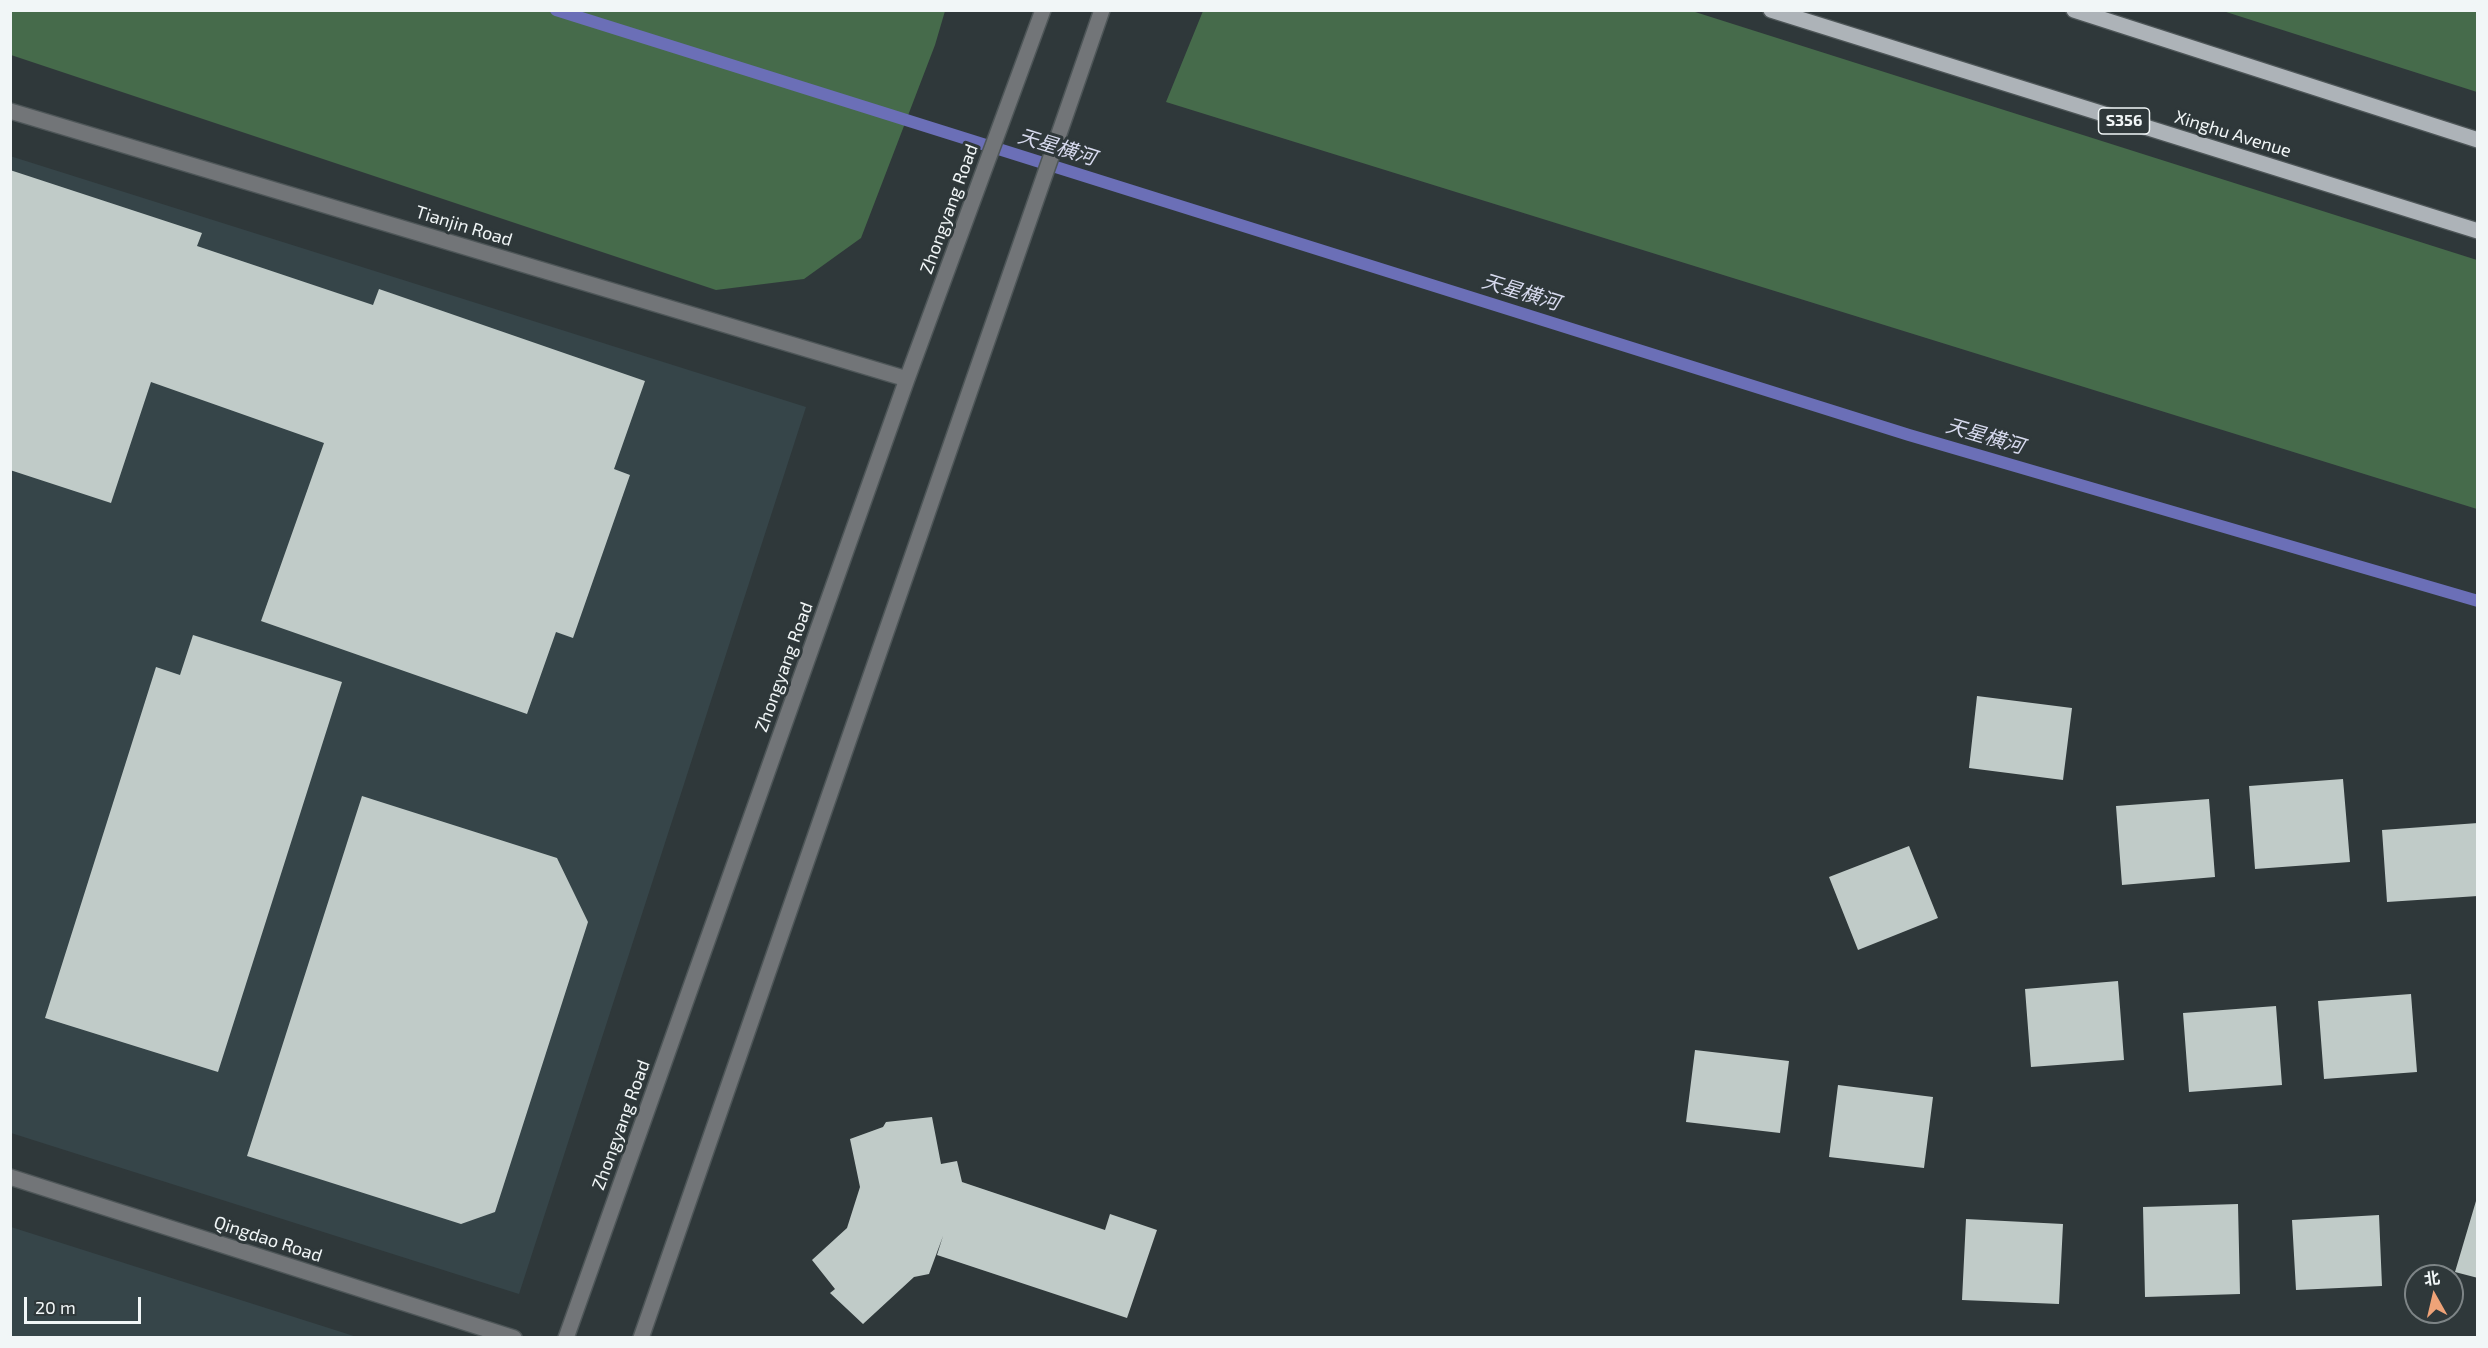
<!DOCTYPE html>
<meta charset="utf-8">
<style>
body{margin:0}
#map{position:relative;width:2488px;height:1348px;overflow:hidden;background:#2f383a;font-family:"Exo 2","Noto Sans SC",sans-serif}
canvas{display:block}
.frame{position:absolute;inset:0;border:12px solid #f1f6f7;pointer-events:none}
.north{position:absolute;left:2404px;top:1264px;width:60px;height:60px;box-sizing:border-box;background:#2f383a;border:2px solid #7d8486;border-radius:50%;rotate:352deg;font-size:16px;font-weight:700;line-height:24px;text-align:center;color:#f1f6f7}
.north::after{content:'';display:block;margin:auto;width:21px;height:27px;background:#efa378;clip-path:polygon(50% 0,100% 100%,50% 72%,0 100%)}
.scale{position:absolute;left:24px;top:1297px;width:117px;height:27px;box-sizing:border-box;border:3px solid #f1f6f7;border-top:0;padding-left:8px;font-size:18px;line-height:21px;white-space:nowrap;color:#f1f6f7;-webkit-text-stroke:4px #2f383a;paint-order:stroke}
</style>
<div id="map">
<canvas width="2488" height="1348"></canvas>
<div class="frame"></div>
<div class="north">北</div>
<div class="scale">20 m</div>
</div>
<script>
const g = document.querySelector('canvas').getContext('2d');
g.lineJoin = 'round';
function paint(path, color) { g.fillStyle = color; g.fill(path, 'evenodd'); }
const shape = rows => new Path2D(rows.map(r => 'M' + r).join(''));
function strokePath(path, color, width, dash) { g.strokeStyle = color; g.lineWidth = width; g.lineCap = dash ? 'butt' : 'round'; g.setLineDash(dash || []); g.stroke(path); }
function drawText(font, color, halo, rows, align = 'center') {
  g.font = font + ' "Exo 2","Noto Sans SC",sans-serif'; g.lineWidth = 6; g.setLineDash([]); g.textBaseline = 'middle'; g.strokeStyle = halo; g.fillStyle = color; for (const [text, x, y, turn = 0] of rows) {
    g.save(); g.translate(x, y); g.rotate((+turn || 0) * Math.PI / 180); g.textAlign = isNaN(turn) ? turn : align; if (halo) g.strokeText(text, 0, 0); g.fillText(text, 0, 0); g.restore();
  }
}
paint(shape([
 [10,156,806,407,519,1294,11,1133],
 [11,1227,357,1337,11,1337]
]), '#364549');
paint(shape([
 [11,10,945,10,945,11,935,45,861,238,804,279,716,290,11,55],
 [1203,11,1692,11,2477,260,2477,509,1166,102],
 [2223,11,2477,11,2477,92]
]), '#466b4b');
strokePath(shape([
 [556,10,1909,435,2478,601]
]), '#6b6fb7', 12);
paint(shape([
 [10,170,202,233,197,246,373,305,379,289,645,381,614,469,630,475,573,638,556,632,527,714,261,621,324,443,151,382,111,503,10,470],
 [193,635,342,682,218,1072,45,1018,156,667,180,675],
 [1977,696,2072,708,2063,780,1969,768],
 [2343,779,2350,862,2255,869,2249,786],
 [362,796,557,858,588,922,495,1212,461,1224,247,1156],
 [2209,799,2215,877,2122,885,2116,806],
 [2478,823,2478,896,2387,902,2382,830],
 [1909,846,1938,918,1858,950,1829,877],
 [2118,981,2124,1060,2031,1067,2025,989],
 [2411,994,2417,1072,2324,1079,2318,1001],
 [2276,1006,2282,1085,2189,1092,2183,1013],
 [1695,1050,1789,1061,1780,1133,1686,1122],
 [1838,1085,1933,1097,1924,1168,1829,1157],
 [932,1117,941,1164,957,1161,962,1182,1105,1230,1110,1214,1157,1230,1127,1318,937,1255,943,1236,929,1274,914,1277,863,1324,830,1293,835,1289,812,1260,847,1228,860,1187,850,1139,883,1127,886,1122],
 [2476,1201,2478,1201,2478,1278,2455,1272],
 [2238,1204,2240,1294,2145,1297,2143,1207],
 [2379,1215,2382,1286,2296,1290,2292,1220],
 [1966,1219,2063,1224,2059,1304,1962,1300]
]), '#c0cbc8');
const minor = shape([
 [10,111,907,379],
 [10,1177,514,1338],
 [566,1338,907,379,1043,10],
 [641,1338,1102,10]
]);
const major = shape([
 [1771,10,2478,231],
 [2074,10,2478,140]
]);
strokePath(minor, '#4e5658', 18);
strokePath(major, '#4e5658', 18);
strokePath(minor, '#727578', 15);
strokePath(major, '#adb3b8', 15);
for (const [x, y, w] of [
 [2124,121,51]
]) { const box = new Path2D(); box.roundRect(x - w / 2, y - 13, w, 26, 4.5); g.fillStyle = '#2f383a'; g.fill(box); strokePath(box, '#f1f6f7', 1.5); }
drawText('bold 16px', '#f1f6f7', null, [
 ["S356",2124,121]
]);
drawText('18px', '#f1f6f7', '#2f383a', [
 ["Xinghu Avenue",2233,134,17],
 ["Zhongyang Road",949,209,-70],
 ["Tianjin Road",464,226,17],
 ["Zhongyang Road",784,667,-70],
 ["Zhongyang Road",621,1125,-70],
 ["Qingdao Road",268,1239,18]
]);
drawText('italic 20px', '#d7daee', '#2f383a', [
 ["天星横河",1057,147,17],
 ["天星横河",1521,292,17],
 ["天星横河",1985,436,16]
]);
</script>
